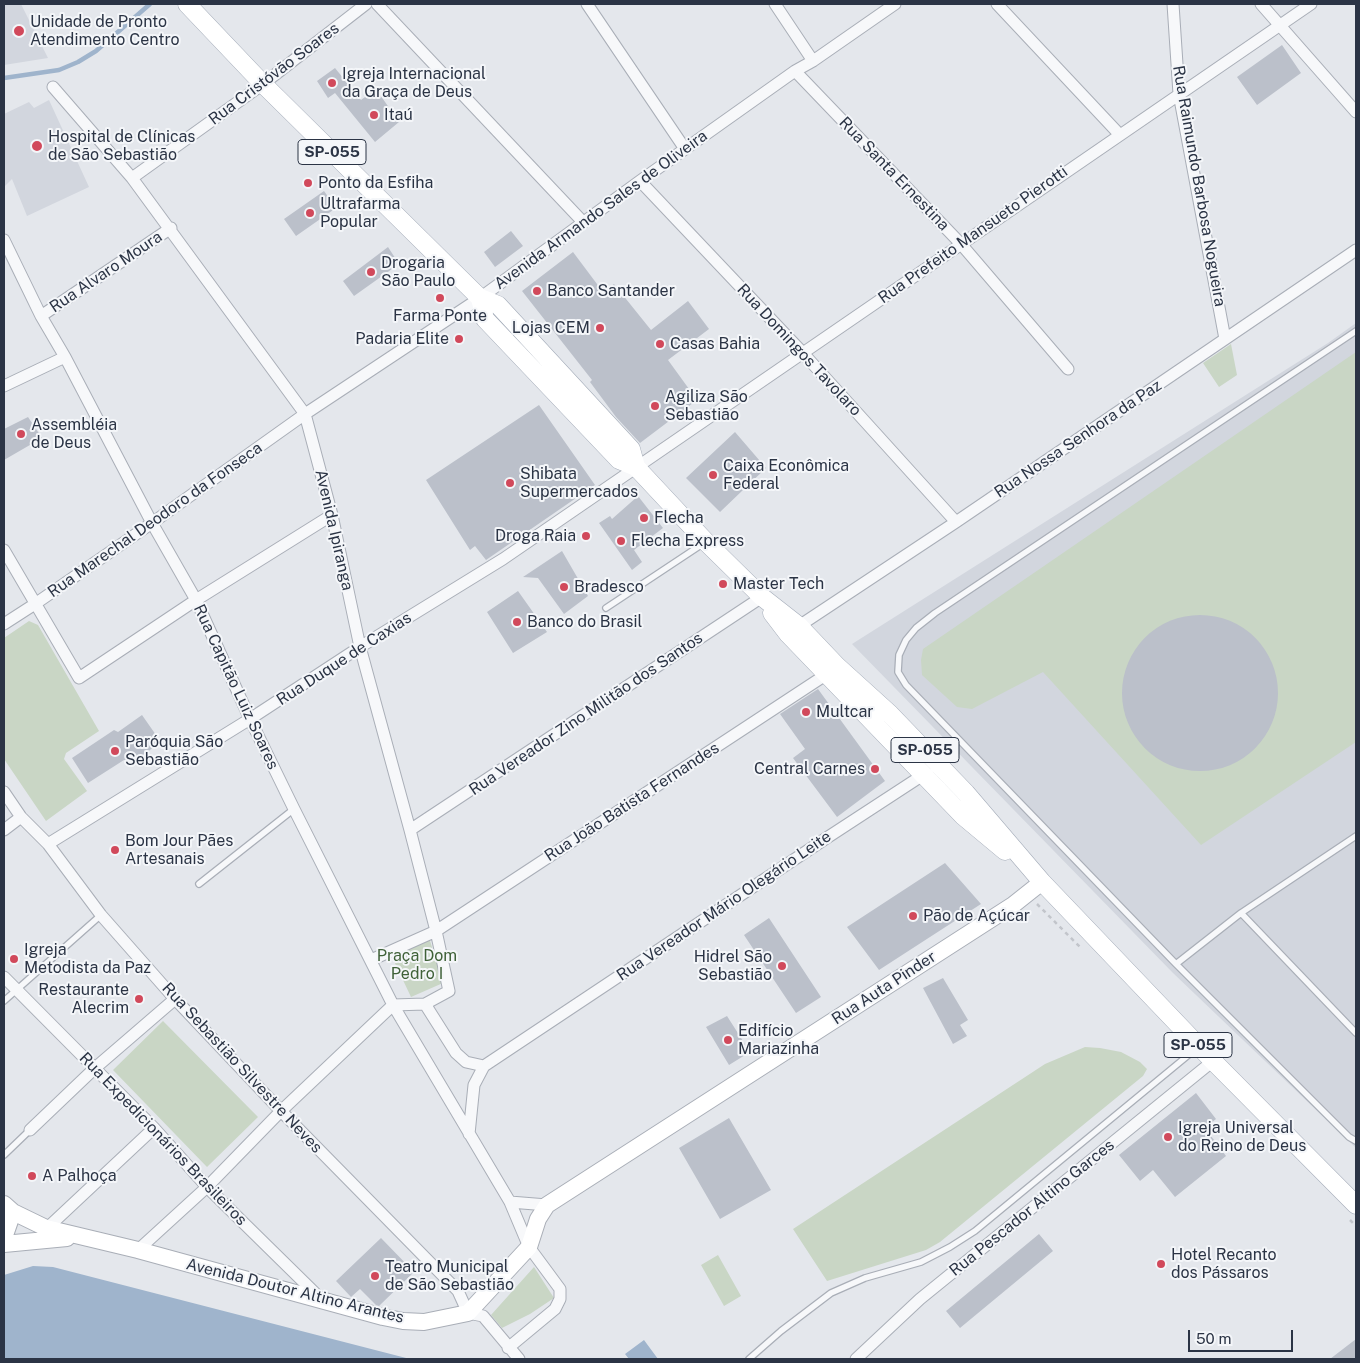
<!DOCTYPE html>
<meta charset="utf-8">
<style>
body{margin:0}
#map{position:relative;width:1360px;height:1363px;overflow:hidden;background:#e4e7ec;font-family:"Public Sans",sans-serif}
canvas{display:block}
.frame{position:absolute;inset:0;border:5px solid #2b3445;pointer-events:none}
.scale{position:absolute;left:1188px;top:1330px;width:105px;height:22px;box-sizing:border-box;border:2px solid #2b3445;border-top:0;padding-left:6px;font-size:15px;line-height:18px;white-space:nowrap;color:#2b3445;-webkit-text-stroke:4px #f4f6f9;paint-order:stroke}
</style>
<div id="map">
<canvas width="1360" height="1363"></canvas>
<div class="frame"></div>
<div class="scale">50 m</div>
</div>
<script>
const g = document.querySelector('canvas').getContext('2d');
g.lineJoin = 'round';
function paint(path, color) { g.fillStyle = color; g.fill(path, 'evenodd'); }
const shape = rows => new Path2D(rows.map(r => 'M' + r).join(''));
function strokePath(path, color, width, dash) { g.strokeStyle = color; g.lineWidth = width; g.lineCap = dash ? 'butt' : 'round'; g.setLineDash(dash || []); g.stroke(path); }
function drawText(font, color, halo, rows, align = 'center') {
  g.font = font + ' "Public Sans",sans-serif'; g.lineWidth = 4; g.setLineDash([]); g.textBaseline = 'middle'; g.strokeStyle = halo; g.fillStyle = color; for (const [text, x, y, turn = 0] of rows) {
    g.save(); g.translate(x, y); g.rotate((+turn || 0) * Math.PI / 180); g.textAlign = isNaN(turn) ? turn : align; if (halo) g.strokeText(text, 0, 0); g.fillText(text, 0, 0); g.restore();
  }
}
paint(shape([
 [4,4,21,4,48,58,4,65],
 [49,100,89,187,27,216,12,179,4,187,4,114,29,102,34,108],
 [1356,323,1356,1148,1173,973,852,644,1328,343]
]), '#d2d6de');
paint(shape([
 [1231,344,1237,375,1219,387,1203,363],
 [1356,352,1356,742,1201,845,1043,672,972,709,957,707,922,675,921,660,923,649],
 [29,621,38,625,99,731,66,753,64,759,87,791,46,821,4,759,4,638],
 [427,931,443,983,411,997,393,959],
 [163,1021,258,1117,207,1167,113,1070],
 [1085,1047,1100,1048,1121,1052,1140,1062,1147,1069,1143,1076,940,1242,926,1250,827,1281,793,1229,1045,1064],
 [718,1255,741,1296,724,1306,701,1265],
 [534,1267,554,1298,530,1314,502,1328,491,1315]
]), '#c9d6c5');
paint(shape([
 [33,1266,53,1267,410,1359,4,1359,4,1275],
 [644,1340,658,1359,629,1359,625,1354]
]), '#9fb4cc');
strokePath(shape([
 [4,78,59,70,78,62,96,51,150,4]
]), '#9fb4cc', 4.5);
paint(shape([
 [1282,45,1301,73,1257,105,1237,77],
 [335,68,361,100,376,89,399,122,375,142,335,93,328,98,317,81],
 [324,191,336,208,296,236,284,219],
 [511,231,523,246,495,267,484,252],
 [388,247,399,264,354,296,343,281],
 [573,252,603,292,614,284,651,330,688,301,709,329,668,360,697,400,640,443,616,417,590,382,592,380,522,291],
 [539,405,595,485,486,560,475,546,470,550,426,480],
 [28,417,42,438,4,460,4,429],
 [735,432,766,468,720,512,686,478],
 [638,496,663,528,634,550,642,562,632,570,599,523,610,516,612,519],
 [562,551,588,596,564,614,538,578,523,577],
 [518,591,547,632,513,653,487,612],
 '1122 693a78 78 0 1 1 156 0a78 78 0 1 1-156 0Z',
 [818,689,885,781,837,817,793,758,805,749,780,714],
 [142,715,156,735,153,738,157,745,130,764,124,760,88,783,72,758,114,730,118,732],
 [945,863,981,904,879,970,847,927],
 [769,918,821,997,796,1013,744,935],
 [943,978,968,1020,960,1025,967,1036,953,1044,923,988],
 [727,1016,750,1052,729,1065,706,1027],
 [1196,1093,1216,1119,1205,1128,1226,1156,1175,1197,1153,1170,1140,1181,1119,1155],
 [729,1118,771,1190,720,1219,679,1148],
 [1039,1234,1053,1251,960,1328,946,1311],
 [381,1238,414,1272,379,1306,376,1305,360,1289,351,1297,336,1281],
 [1356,1339,1356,1359,1330,1359]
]), '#bbc0ca');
const service = shape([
 [1356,331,935,613,916,628,906,640,899,655,898,672,906,685,1176,964,1349,1137,1356,1141],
 [606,608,704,543],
 [199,884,294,809],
 [1241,913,1356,1033],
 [1176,964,1241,913,1356,836],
 [4,1001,101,915],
 [4,1155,30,1130],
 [749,1359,781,1331,831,1293,865,1278,921,1262,950,1247,975,1231,1197,1048]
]);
const minor = shape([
 [377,4,583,222],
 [587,4,685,149],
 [775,4,813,61],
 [997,4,1120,135],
 [1173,4,1179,94,1225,339],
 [1261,4,1356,112],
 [795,71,961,244,1068,369],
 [53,87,132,178,305,414,332,515,360,647,410,830,436,931,449,991,425,1004,393,1005,281,1111,207,1187,138,1250],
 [132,178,263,84,366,4],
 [640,181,802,352,956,522],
 [4,240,41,316,65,357,152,523,196,600,250,719,294,809,393,1005,510,1202,529,1247,560,1289,560,1299,555,1309,508,1348],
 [41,316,171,228],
 [4,386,65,357],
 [4,550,79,678,196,600,332,515],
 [4,624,35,604,152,523,305,414,480,298,640,181,795,71,813,61,895,4],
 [799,626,956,522,1356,250],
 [4,792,21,817,48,844,101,915,175,999,281,1111,458,1291,468,1313,483,1316,519,1359],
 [4,830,21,817],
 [410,830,762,597],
 [48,844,250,719,360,647,503,559,1311,4],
 [371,960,436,931,827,674],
 [4,977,154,1128,207,1187,321,1299],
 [425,1004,456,1053,466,1062,484,1066],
 [30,1130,95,1068,175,999],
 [469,1134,474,1085,484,1066,825,839,923,775,928,774],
 [510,1202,547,1205],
 [43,1232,154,1128],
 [856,1359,920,1299,1213,1061]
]);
const secondary = shape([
 [4,1204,13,1212,46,1228,138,1250,383,1317,403,1321,424,1322,468,1313,529,1247,538,1219,547,1205,1013,905,1042,882],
 [4,1238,13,1212],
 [4,1244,67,1238]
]);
const primary = shape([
 [187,4,263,84,480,298,498,305,631,449,636,467],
 [480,298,485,319,619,460,636,467,706,542,762,597,799,626,837,666,890,714,966,793,1042,882,1213,1061,1356,1205],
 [772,613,788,634,963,816,1005,851]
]);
strokePath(service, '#a9aeb7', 8);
strokePath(minor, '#a9aeb7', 13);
strokePath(secondary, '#a9aeb7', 18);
strokePath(primary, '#a3abb8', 19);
strokePath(shape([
 [1037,904,1081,948],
 [1350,1220,1356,1226]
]), '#c2c5cb', 2.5, [4, 4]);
strokePath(service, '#f7f8fa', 5.5);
strokePath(minor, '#f7f8fa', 11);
strokePath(secondary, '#fff', 16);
strokePath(primary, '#fff', 18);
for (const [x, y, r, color] of [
 [19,31,6,"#d1495b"],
 [332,83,5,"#d1495b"],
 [374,115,5,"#d1495b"],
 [37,146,6,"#d1495b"],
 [308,183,5,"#d1495b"],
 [310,213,5,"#d1495b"],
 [371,272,5,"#d1495b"],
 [537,291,5,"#d1495b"],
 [440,298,5,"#d1495b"],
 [600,328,5,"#d1495b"],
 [459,339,5,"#d1495b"],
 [660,344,5,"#d1495b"],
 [655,406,5,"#d1495b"],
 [21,434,5,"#d1495b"],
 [713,475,5,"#d1495b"],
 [510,483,5,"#d1495b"],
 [644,518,5,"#d1495b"],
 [586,536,5,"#d1495b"],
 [621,541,5,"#d1495b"],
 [723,584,5,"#d1495b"],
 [564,587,5,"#d1495b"],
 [517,622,5,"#d1495b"],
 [806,712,5,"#d1495b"],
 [115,751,5,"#d1495b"],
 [875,769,5,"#d1495b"],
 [115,850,5,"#d1495b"],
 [913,916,5,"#d1495b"],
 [14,959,5,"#d1495b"],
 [782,966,5,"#d1495b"],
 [139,999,5,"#d1495b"],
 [728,1040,5,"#d1495b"],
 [1168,1137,5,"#d1495b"],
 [32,1176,5,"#d1495b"],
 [1161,1264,5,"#d1495b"],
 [375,1276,5,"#d1495b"]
]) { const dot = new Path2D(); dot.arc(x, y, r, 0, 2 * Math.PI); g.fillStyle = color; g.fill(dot); strokePath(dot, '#f4f6f9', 2); }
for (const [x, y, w] of [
 [332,152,68],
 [925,750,68],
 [1198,1045,68]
]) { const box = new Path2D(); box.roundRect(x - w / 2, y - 12.5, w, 25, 4); g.fillStyle = '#f4f6f9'; g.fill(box); strokePath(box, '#2b3445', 1); }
drawText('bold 15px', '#2b3445', null, [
 ["SP-055",332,152],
 ["SP-055",925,750],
 ["SP-055",1198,1045]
]);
drawText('16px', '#2b3445', '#f4f6f9', [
 ["Unidade de Pronto",30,22],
 ["Atendimento Centro",30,40],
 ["Igreja Internacional",342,74],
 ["da Graça de Deus",342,92],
 ["Itaú",384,115],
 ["Hospital de Clínicas",48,137],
 ["de São Sebastião",48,155],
 ["Ponto da Esfiha",318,183],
 ["Ultrafarma",320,204],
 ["Popular",320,222],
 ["Drogaria",381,263],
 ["São Paulo",381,281],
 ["Banco Santander",547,291],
 ["Farma Ponte",440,316,"center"],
 ["Lojas CEM",590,328,"right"],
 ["Padaria Elite",449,339,"right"],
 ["Casas Bahia",670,344],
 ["Agiliza São",665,397],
 ["Sebastião",665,415],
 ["Assembléia",31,425],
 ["de Deus",31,443],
 ["Caixa Econômica",723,466],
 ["Federal",723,484],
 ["Shibata",520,474],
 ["Supermercados",520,492],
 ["Flecha",654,518],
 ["Droga Raia",576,536,"right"],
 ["Flecha Express",631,541],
 ["Master Tech",733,584],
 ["Bradesco",574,587],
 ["Banco do Brasil",527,622],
 ["Multcar",816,712],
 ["Paróquia São",125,742],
 ["Sebastião",125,760],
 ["Central Carnes",865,769,"right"],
 ["Bom Jour Pães",125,841],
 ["Artesanais",125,859],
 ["Pão de Açúcar",923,916],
 ["Igreja",24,950],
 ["Metodista da Paz",24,968],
 ["Hidrel São",772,957,"right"],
 ["Sebastião",772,975,"right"],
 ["Restaurante",129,990,"right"],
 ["Alecrim",129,1008,"right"],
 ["Edifício",738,1031],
 ["Mariazinha",738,1049],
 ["Igreja Universal",1178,1128],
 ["do Reino de Deus",1178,1146],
 ["A Palhoça",42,1176],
 ["Hotel Recanto",1171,1255],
 ["dos Pássaros",1171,1273],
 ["Teatro Municipal",385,1267],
 ["de São Sebastião",385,1285]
], 'left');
drawText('16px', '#2b3445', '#f4f6f9', [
 ["Rua Cristóvão Soares",274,74,-37],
 ["Rua Santa Ernestina",894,174,46],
 ["Rua Raimundo Barbosa Nogueira",1199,186,80],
 ["Avenida Armando Sales de Oliveira",601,210,-36],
 ["Rua Prefeito Mansueto Pierotti",973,235,-35],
 ["Rua Alvaro Moura",106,272,-34],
 ["Rua Domingos Tavolaro",799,350,47],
 ["Rua Nossa Senhora da Paz",1078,439,-34],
 ["Rua Marechal Deodoro da Fonseca",155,520,-35],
 ["Avenida Ipiranga",334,530,77],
 ["Rua Duque de Caxias",344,659,-33],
 ["Rua Capitão Luiz Soares",236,687,65],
 ["Rua Vereador Zino Militão dos Santos",586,714,-34],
 ["Rua João Batista Fernandes",632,802,-33],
 ["Rua Vereador Mário Olegário Leite",724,906,-34],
 ["Rua Auta Pinder",884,988,-33],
 ["Rua Sebastião Silvestre Neves",242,1068,47],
 ["Rua Expedicionários Brasileiros",163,1139,46],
 ["Rua Pescador Altino Garces",1032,1208,-39],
 ["Avenida Doutor Altino Arantes",295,1291,14]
]);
drawText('16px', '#3f6138', '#f4f6f9', [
 ["Praça Dom",417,956],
 ["Pedro I",417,974]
]);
</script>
